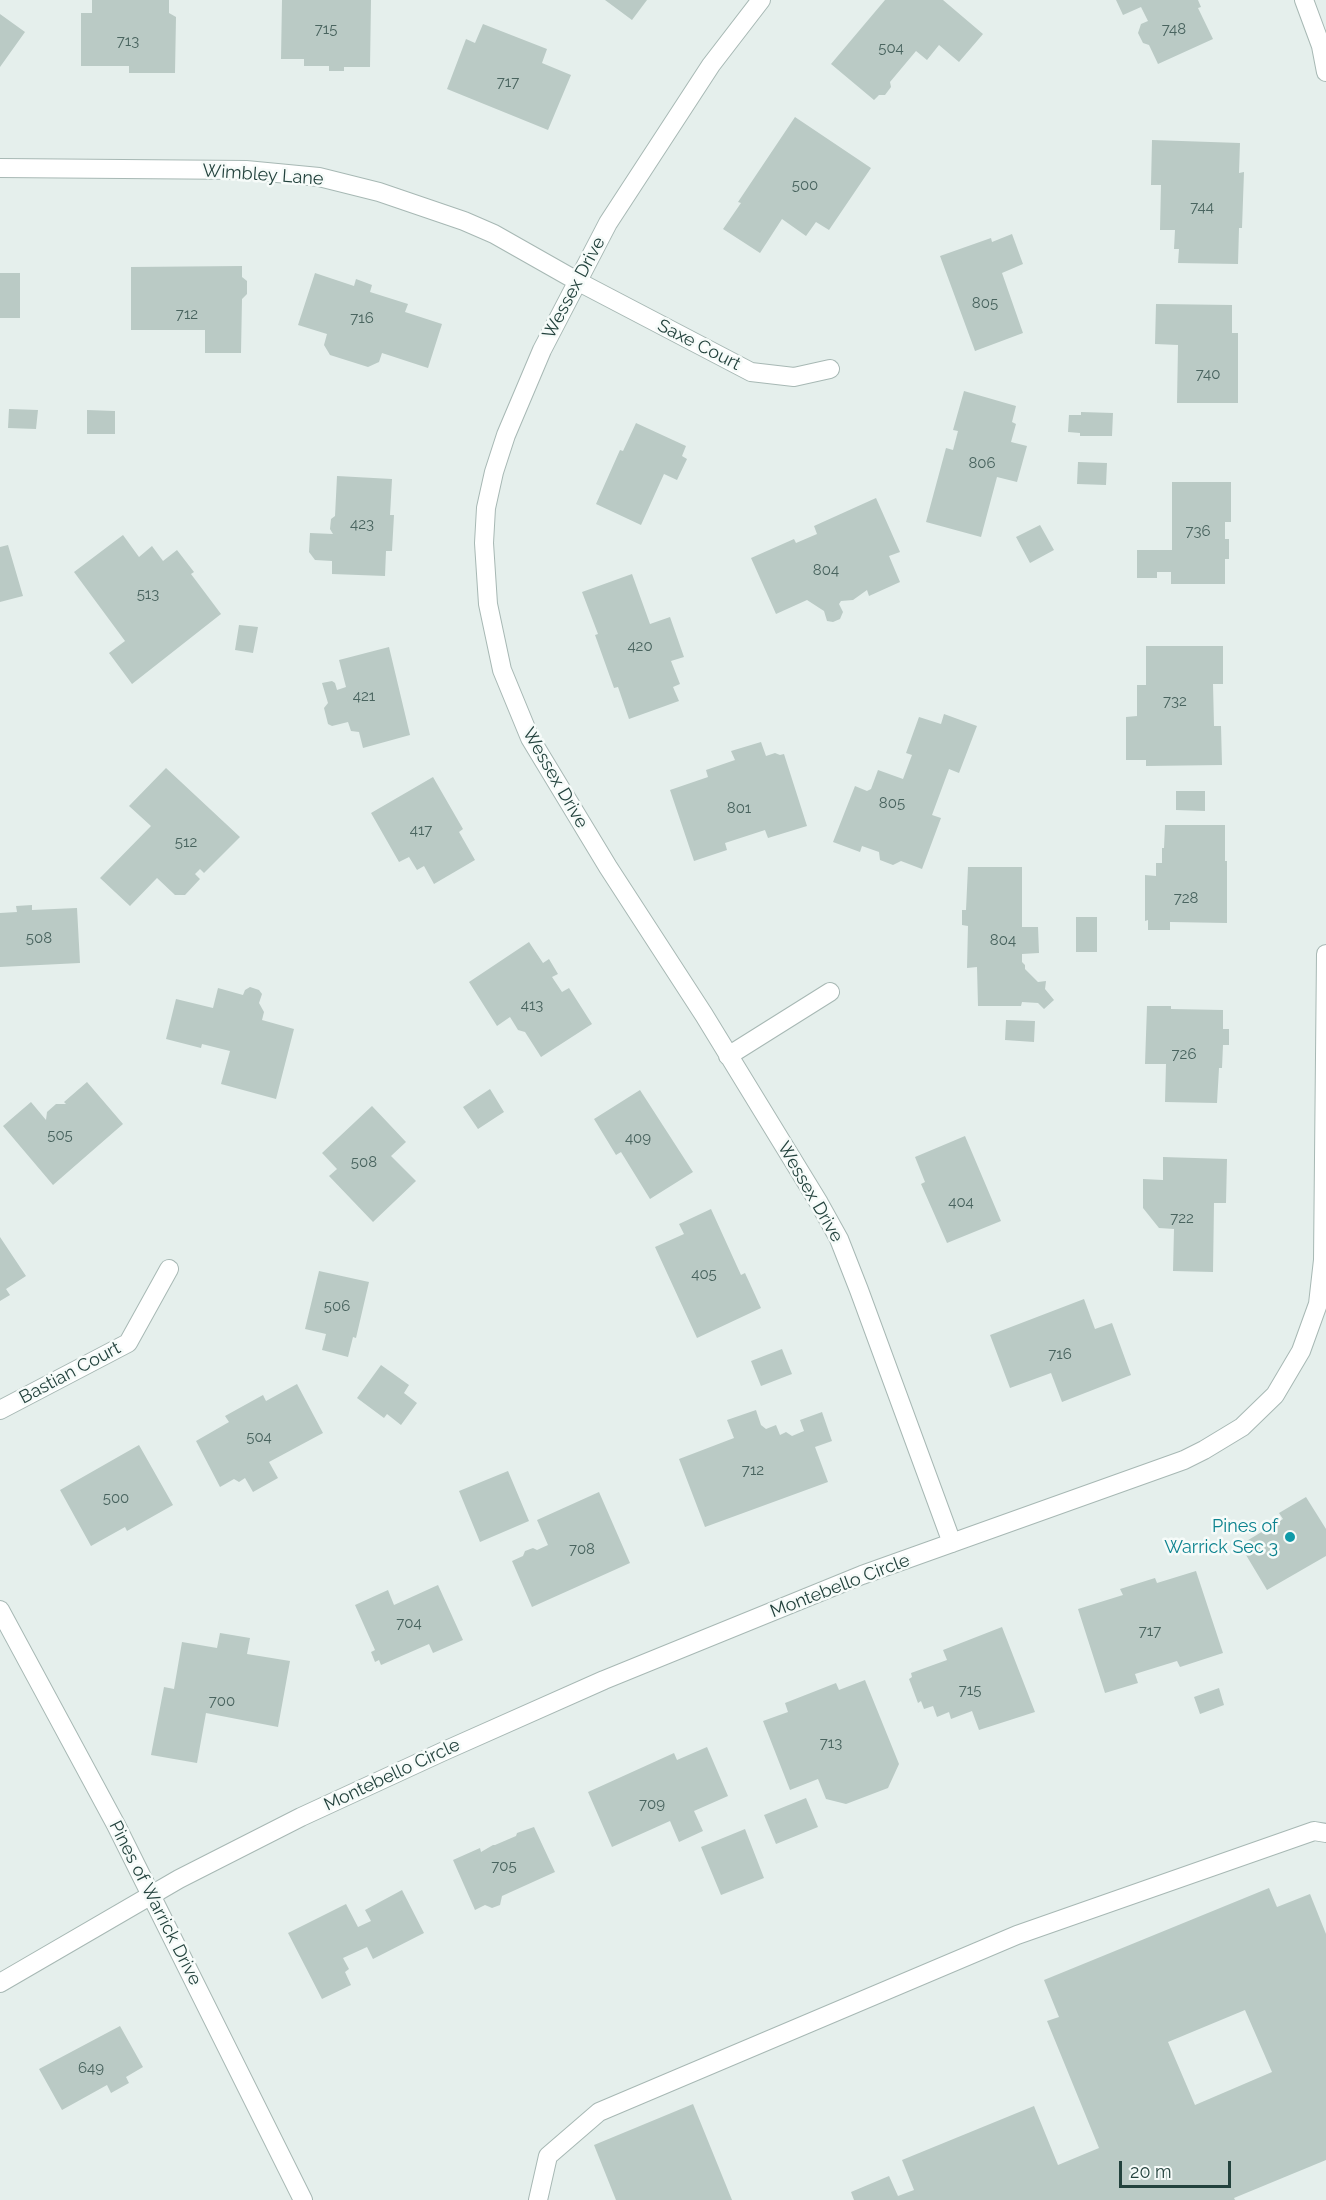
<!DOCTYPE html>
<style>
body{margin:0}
#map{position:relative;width:1326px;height:2200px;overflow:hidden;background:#e5efec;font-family:Raleway,sans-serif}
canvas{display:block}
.scale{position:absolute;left:1119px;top:2161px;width:112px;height:27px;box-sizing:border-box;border:3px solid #23423d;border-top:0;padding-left:8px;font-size:18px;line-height:21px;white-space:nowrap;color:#23423d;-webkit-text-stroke:4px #f6fbf9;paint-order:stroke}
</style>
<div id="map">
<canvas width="1326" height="2200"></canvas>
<div class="scale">20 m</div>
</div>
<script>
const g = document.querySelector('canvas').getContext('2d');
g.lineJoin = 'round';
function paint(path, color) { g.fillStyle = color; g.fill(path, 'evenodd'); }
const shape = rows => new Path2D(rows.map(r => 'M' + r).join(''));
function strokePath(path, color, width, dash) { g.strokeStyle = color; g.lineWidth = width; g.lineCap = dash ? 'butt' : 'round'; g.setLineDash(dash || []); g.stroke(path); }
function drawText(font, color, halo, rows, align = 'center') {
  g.font = font + ' Raleway,sans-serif'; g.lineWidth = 5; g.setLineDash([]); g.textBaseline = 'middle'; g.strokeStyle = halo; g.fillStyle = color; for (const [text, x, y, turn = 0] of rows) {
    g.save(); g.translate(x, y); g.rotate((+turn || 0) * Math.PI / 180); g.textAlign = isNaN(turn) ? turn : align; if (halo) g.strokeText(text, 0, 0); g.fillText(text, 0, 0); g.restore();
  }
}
paint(shape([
 [92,0,169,0,169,13,176,17,175,73,129,73,129,66,81,66,81,13,92,13],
 [282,0,371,0,370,67,344,67,344,71,329,71,329,66,304,66,304,59,281,59],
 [605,0,647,0,632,20],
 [885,0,943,0,983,34,959,62,939,45,927,60,916,51,890,82,891,87,885,95,879,95,874,100,831,64],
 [1116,0,1198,0,1201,7,1198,8,1213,39,1158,64,1149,45,1143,43,1138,33,1141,24,1148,21,1141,7,1123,15],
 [0,14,25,32,0,67],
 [483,24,547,49,542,63,571,75,548,130,447,89,466,39,475,43],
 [795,117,871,168,829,230,816,222,806,236,782,219,760,253,723,229,741,203,738,202],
 [1152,140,1240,143,1239,173,1244,172,1242,228,1239,228,1238,264,1178,263,1179,249,1174,249,1175,230,1160,230,1161,185,1151,185],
 [1012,234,1023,264,1002,273,1023,333,975,351,940,256,991,238,992,242],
 [242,266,242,277,247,281,247,294,242,299,241,353,205,353,205,330,131,330,131,267],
 [0,273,20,273,20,318,0,318],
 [315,273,354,286,356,279,372,285,370,292,408,304,405,312,442,324,428,368,382,353,379,362,368,367,330,355,324,345,327,334,298,325],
 [1156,304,1232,305,1232,333,1238,333,1238,403,1177,403,1178,345,1155,344],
 [964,391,1016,406,1012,422,1016,424,1011,442,1027,446,1017,482,997,477,981,537,926,522,946,448,953,450,958,431,953,430],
 [9,409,38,410,36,429,8,428],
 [87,410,115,411,115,434,87,434],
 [1081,412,1113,413,1112,436,1080,436,1080,433,1068,432,1069,415,1081,415],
 [636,423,686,446,682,456,687,459,677,480,664,474,641,525,596,504,620,450,623,451],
 [1078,462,1107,463,1106,485,1077,484],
 [337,476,392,479,390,515,394,515,392,551,386,551,385,576,332,574,332,561,315,560,309,552,310,533,333,534,330,529,331,519,335,516],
 [1172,482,1231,482,1231,522,1225,522,1225,539,1229,539,1229,559,1225,559,1225,584,1171,584,1171,572,1157,572,1157,578,1137,578,1137,550,1172,550],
 [876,498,900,552,889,556,900,582,869,596,867,590,853,600,841,601,839,604,843,612,840,619,833,622,827,621,824,611,807,600,776,614,751,558,794,539,796,543,817,534,814,526],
 [1040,525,1054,550,1030,563,1016,537],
 [123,535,139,557,152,546,163,561,177,550,194,572,191,574,221,614,132,684,109,653,125,641,74,572],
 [8,545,23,596,0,602,0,547],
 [632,574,650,624,670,617,684,657,671,661,680,684,673,687,679,701,629,719,618,687,614,688,595,635,598,634,582,592],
 [239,625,258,627,253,653,235,650],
 [1146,646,1223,646,1223,684,1213,684,1214,726,1221,726,1222,765,1146,766,1146,760,1126,760,1126,717,1137,716,1137,685,1146,685],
 [389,647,410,735,363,748,359,732,351,731,348,722,332,726,328,724,324,708,328,703,322,683,332,681,335,683,337,690,346,687,339,660],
 [944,714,977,726,959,773,949,769,932,815,941,818,922,869,901,861,893,865,880,860,879,852,862,846,860,852,833,842,855,786,867,791,871,789,878,770,903,779,912,755,906,753,919,717,941,724],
 [761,742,766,756,775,753,780,755,784,754,807,826,768,838,765,830,725,843,727,850,694,861,670,790,708,777,706,770,735,760,731,751],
 [166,768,240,837,204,873,200,869,195,874,200,879,185,895,175,895,157,878,130,906,100,878,151,826,129,806],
 [433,777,463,829,459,832,475,860,434,884,424,866,417,870,409,857,399,862,371,813],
 [1176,791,1205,791,1205,811,1176,810],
 [1165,825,1225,825,1225,861,1227,861,1227,923,1170,922,1170,930,1148,930,1148,920,1145,921,1145,875,1156,876,1156,863,1162,863,1162,848,1164,848],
 [968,867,1022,867,1022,927,1038,927,1039,953,1022,954,1022,962,1025,965,1025,969,1038,982,1046,981,1045,989,1054,1000,1044,1009,1038,1003,1022,1002,1021,1006,978,1006,977,967,967,968,968,926,962,925,962,910,966,910],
 [32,905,32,910,77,908,80,963,0,967,0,913,17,912,16,906],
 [1076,917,1097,917,1097,952,1076,952],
 [529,942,543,963,549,959,558,974,552,977,562,992,569,988,592,1024,541,1057,525,1032,518,1030,510,1017,497,1026,469,982],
 [250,987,259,990,262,994,259,1003,264,1012,262,1020,294,1029,276,1099,221,1084,230,1051,202,1044,201,1048,166,1039,176,999,213,1008,218,988,243,995,245,990],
 [1147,1006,1171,1006,1171,1009,1223,1010,1223,1029,1229,1029,1229,1045,1223,1045,1222,1068,1219,1068,1217,1103,1165,1102,1166,1064,1145,1064],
 [1006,1020,1035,1021,1034,1042,1005,1040],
 [87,1082,123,1124,53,1185,3,1126,31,1102,46,1120,47,1112,56,1104,66,1104,64,1102],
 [490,1089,504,1112,478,1129,463,1107],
 [640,1090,693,1172,650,1199,621,1152,616,1155,594,1119],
 [372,1106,406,1142,391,1156,416,1181,373,1222,329,1176,337,1169,322,1153],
 [965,1136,1001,1221,947,1243,921,1184,925,1182,915,1157],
 [1163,1157,1227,1159,1226,1203,1214,1203,1213,1272,1173,1271,1174,1229,1159,1228,1143,1208,1143,1179,1163,1180],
 [711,1209,741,1275,745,1273,761,1308,697,1338,655,1247,684,1234,679,1224],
 [0,1237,26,1276,6,1289,10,1295,0,1301],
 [319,1271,369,1282,356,1338,353,1337,348,1357,322,1350,326,1334,305,1329],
 [1084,1299,1095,1329,1112,1323,1131,1375,1062,1402,1051,1373,1010,1388,990,1335],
 [782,1349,792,1374,761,1386,751,1361],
 [381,1365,409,1385,404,1393,417,1403,401,1425,387,1414,384,1418,357,1398],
 [297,1384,323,1433,269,1462,278,1478,253,1492,245,1478,239,1482,234,1479,220,1487,196,1441,229,1422,225,1416,263,1395,266,1401],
 [756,1410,761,1425,766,1429,776,1425,780,1435,786,1432,792,1436,804,1431,800,1420,822,1412,832,1441,815,1447,828,1482,705,1527,679,1459,734,1438,727,1420],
 [139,1445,173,1505,127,1531,125,1527,91,1546,60,1490],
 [508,1471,529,1521,480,1542,459,1491],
 [599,1492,630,1563,532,1607,512,1561,523,1556,525,1551,533,1548,537,1550,548,1545,537,1520],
 [1306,1497,1326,1529,1326,1556,1267,1590,1240,1545,1283,1519,1279,1513],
 [1196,1571,1223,1653,1180,1667,1177,1661,1135,1674,1138,1683,1105,1693,1078,1609,1123,1595,1120,1589,1155,1578,1157,1583],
 [438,1585,463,1640,433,1653,429,1644,381,1665,379,1660,375,1662,371,1652,375,1650,355,1605,388,1590,394,1605],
 [1002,1627,1035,1712,979,1730,972,1711,951,1719,949,1712,937,1717,933,1706,924,1709,921,1701,918,1703,909,1679,912,1677,911,1673,947,1660,943,1650],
 [220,1633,250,1638,247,1654,290,1661,278,1727,206,1713,197,1763,151,1755,164,1687,174,1689,182,1642,217,1648],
 [865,1680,899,1764,888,1788,846,1804,826,1799,818,1779,790,1790,763,1721,788,1712,785,1703,836,1683,839,1690],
 [1219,1688,1224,1705,1200,1714,1194,1697],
 [707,1747,728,1796,694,1811,703,1831,679,1842,670,1821,612,1847,588,1792,674,1753,677,1760],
 [806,1798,818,1827,776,1844,764,1815],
 [534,1827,555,1872,502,1896,500,1905,492,1908,485,1905,475,1910,453,1860,480,1848,481,1852,493,1845,495,1845,516,1836,517,1833],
 [745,1829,764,1878,721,1895,701,1847],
 [1269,1888,1277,1907,1310,1894,1326,1934,1326,2160,1234,2198,1235,2200,854,2200,851,2192,889,2176,898,2196,914,2190,902,2160,1034,2106,1058,2165,1099,2148,1047,2021,1059,2017,1044,1980],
 [1245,2010,1272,2072,1195,2105,1168,2042],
 [402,1890,424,1933,373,1959,367,1947,343,1958,349,1969,345,1972,351,1985,322,1999,288,1933,346,1904,358,1927,371,1921,365,1910],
 [120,2026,143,2067,126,2077,129,2083,111,2093,107,2085,62,2110,39,2069],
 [693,2104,732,2200,616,2200,594,2145]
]), '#bacac5');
const service = shape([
 [538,2200,548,2156,599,2112,1017,1935,1314,1831,1326,1833]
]);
const minor = shape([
 [761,0,711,65,608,223,542,350,506,435,494,472,486,508,484,543,488,604,502,670,530,738,608,867,704,1015,819,1203,839,1239,859,1290,952,1543],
 [1304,0,1321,46,1326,72],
 [0,168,246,170,319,177,379,192,464,221,494,234,577,281,751,372,794,377,830,369],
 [728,1056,830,992],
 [0,1410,128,1343,169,1269],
 [0,1983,179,1879,301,1817,442,1752,604,1680,862,1575,1184,1460,1204,1450,1242,1427,1275,1395,1301,1351,1318,1304,1323,1260,1326,954]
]);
const tertiary = shape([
 [0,1610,116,1825,303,2200]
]);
strokePath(service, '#a7b8b4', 20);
strokePath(minor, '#a7b8b4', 20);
strokePath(tertiary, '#a7b8b4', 20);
strokePath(service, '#fff', 18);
strokePath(minor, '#fff', 18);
strokePath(tertiary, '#fff', 18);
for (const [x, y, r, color] of [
 [1290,1537,6,"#0f9aa8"]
]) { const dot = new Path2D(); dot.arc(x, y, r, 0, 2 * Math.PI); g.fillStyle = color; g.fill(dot); strokePath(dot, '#f6fbf9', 2); }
drawText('15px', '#49645f', null, [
 ["715",326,29],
 ["748",1174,29],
 ["713",128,41],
 ["504",891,48],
 ["717",508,82],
 ["500",805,185],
 ["744",1202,207],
 ["805",985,303],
 ["712",187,314],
 ["716",362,318],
 ["740",1208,374],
 ["806",982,463],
 ["423",362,524],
 ["736",1198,531],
 ["804",826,570],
 ["513",148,594],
 ["420",640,646],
 ["421",364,696],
 ["732",1175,701],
 ["805",892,803],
 ["801",739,808],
 ["417",421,830],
 ["512",186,842],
 ["728",1186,898],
 ["508",39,938],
 ["804",1003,940],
 ["413",532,1005],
 ["726",1184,1054],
 ["505",60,1135],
 ["409",638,1138],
 ["508",364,1162],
 ["404",961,1202],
 ["722",1182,1218],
 ["405",704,1274],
 ["506",337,1306],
 ["716",1060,1354],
 ["504",259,1437],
 ["712",753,1470],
 ["500",116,1498],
 ["708",582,1549],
 ["704",409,1623],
 ["717",1150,1631],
 ["715",970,1690],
 ["700",222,1701],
 ["713",831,1743],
 ["709",652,1804],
 ["705",504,1866],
 ["649",91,2068]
]);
drawText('18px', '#23423d', '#f6fbf9', [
 ["Wimbley Lane",263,175,4],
 ["Wessex Drive",574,288,-62],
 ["Saxe Court",699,345,27],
 ["Wessex Drive",555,778,60],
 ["Wessex Drive",810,1192,60],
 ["Bastian Court",70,1373,-28],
 ["Montebello Circle",840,1586,-21],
 ["Montebello Circle",392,1775,-25],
 ["Pines of Warrick Drive",155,1903,63]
]);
drawText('18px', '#0d838f', '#f6fbf9', [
 ["Pines of",1278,1527],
 ["Warrick Sec 3",1278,1548]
], 'right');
</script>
